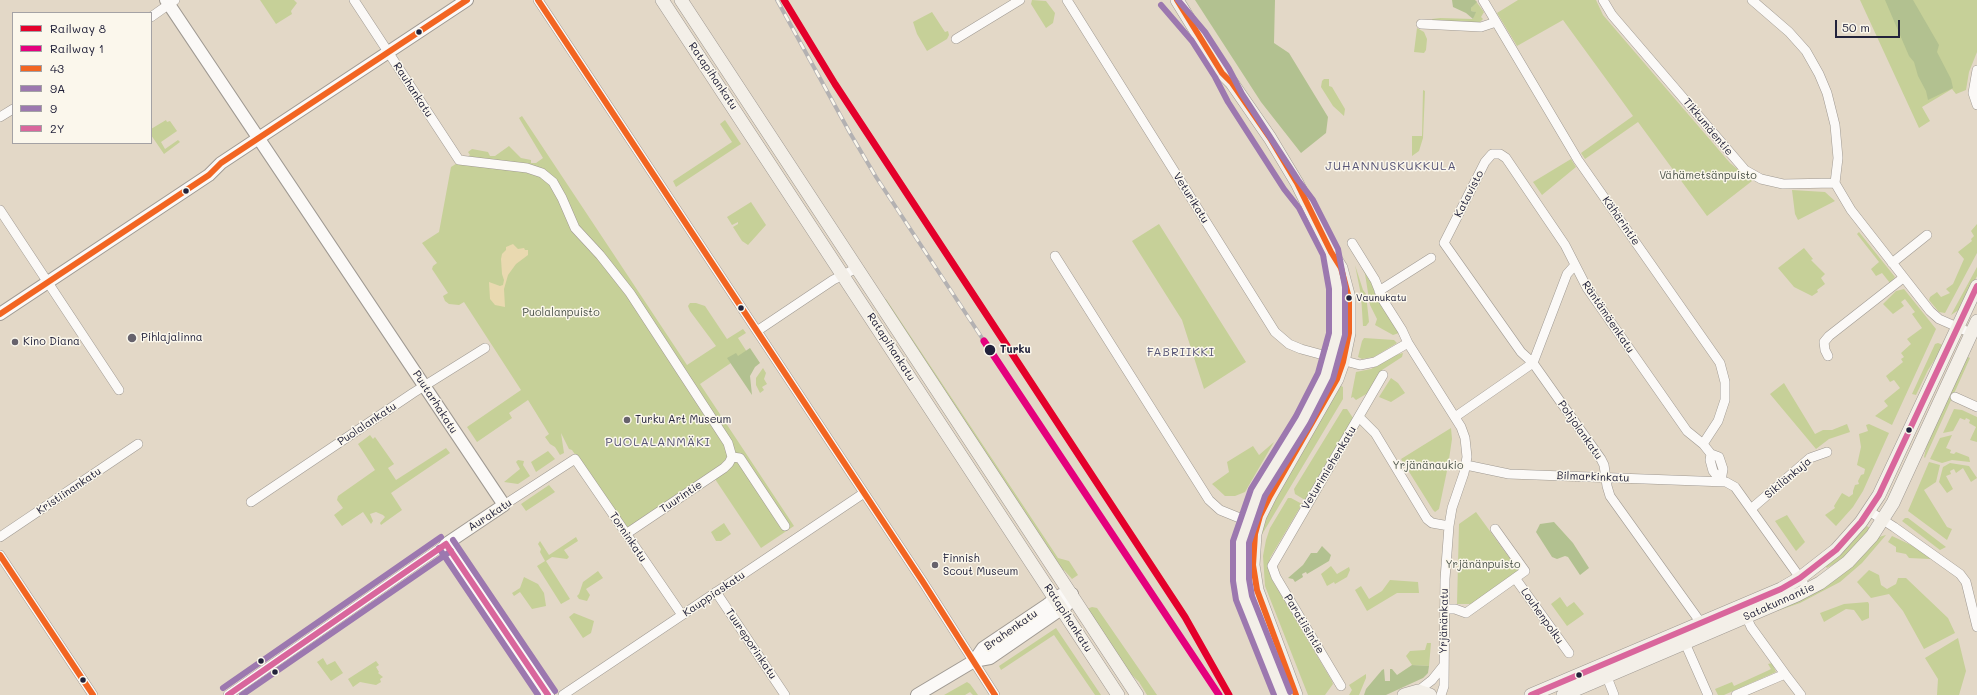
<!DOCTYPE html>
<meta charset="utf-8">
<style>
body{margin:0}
#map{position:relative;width:1977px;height:695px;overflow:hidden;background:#e3d8c7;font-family:Mali,sans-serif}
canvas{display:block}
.legend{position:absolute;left:12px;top:12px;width:140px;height:132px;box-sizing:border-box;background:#fbf7ec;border:1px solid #a4a2a5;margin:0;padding:5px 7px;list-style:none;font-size:12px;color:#22223b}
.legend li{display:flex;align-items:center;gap:8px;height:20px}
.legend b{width:20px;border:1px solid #a4a2a5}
.scale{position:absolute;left:1835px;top:20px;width:65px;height:18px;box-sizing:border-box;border:2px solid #22223b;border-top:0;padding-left:5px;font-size:12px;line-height:14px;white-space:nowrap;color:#22223b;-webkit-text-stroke:3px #fbf7ec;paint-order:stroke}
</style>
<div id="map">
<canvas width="1977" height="695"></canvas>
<ul class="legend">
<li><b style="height:5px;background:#e4002b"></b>Railway 8</li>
<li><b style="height:5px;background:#e5007d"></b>Railway 1</li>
<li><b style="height:5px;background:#f26522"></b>43</li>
<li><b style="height:5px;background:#9c78af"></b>9A</li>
<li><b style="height:5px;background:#9c78af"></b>9</li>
<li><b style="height:5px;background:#d9669c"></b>2Y</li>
</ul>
<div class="scale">50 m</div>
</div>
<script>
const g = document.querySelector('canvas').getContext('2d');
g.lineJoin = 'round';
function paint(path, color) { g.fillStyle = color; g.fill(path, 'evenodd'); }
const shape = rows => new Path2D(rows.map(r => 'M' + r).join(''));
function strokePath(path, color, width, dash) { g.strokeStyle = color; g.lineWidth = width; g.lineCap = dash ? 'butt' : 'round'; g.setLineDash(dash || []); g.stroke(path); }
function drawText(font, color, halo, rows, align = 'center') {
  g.font = font + ' Mali,sans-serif'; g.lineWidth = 3; g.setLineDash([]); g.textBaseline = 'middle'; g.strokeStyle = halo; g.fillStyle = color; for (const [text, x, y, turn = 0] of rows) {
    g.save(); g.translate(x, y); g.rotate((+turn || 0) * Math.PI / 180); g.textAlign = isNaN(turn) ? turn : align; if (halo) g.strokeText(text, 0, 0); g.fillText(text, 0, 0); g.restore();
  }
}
paint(shape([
 [260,0,294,0,297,3,291,11,292,14,276,24],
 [1032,0,1046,1,1055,13,1053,23,1046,28,1031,4],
 [1475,0,1484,12,1481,17,1483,19,1479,23,1433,21,1432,19,1440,18,1473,19,1475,12,1471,11,1471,8,1476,2],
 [1518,0,1596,0,1603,15,1730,163,1752,181,1707,216,1638,122,1585,159,1581,153,1633,116,1563,20,1517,46,1497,13],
 [1860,0,1977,0,1977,52,1969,72,1966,90,1956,94,1952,89,1922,107,1930,121,1919,128],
 [932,12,945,32,948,31,949,35,947,39,927,51,917,34,913,22],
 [1417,28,1424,32,1427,39,1426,50,1424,53,1414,52],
 [1324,79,1329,79,1329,86,1332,87,1345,109,1344,116,1333,106,1321,87,1322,81],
 [1423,90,1425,91,1423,138,1419,151,1412,156,1412,136,1422,136],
 [522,116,687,365,716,346,690,311,688,306,690,303,696,303,705,306,727,339,743,329,746,333,738,338,747,352,700,384,794,526,761,548,711,473,630,527,626,527,622,524,572,450,569,449,561,433,564,453,560,455,555,447,550,444,545,437,549,434,528,400,509,413,512,418,477,442,467,427,521,390,464,302,459,305,449,304,445,301,443,296,448,293,432,269,433,266,437,263,422,243,439,232,451,167,470,155,468,152,472,149,488,152,490,156,495,156,509,146,521,158,531,160,531,163,536,163,543,158,519,118],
 [166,120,167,122,170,121,177,131,161,142,165,149,178,140,180,142,164,154,151,135,151,129],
 [725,120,741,144,676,187,673,181,732,142,720,124],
 [1571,159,1576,167,1542,195,1533,182],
 [1792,190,1825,192,1835,201,1798,220,1795,214],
 [751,202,766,225,748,245,742,241,733,227,738,224,738,222,732,225,727,217],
 [1159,224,1246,362,1204,389,1182,320,1132,241],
 [1977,224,1977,253,1945,313,1939,312,1929,300,1930,297,1937,292,1941,297,1950,293,1946,289,1953,284,1964,259,1958,252,1972,241,1971,239,1974,236,1971,231],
 [1859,232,1895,277,1890,283,1882,273,1876,276,1871,269,1879,262,1857,234],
 [1804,248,1813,259,1811,260,1825,274,1821,278,1825,284,1817,290,1818,292,1812,296,1794,287,1778,268],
 [1357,258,1369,280,1372,280,1399,333,1393,335,1375,325,1377,319,1370,305,1365,274],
 [1355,265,1363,290,1366,294,1369,322,1366,326,1363,326,1361,295],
 [1977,267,1977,276,1960,309,1951,315],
 [1904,289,1936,329,1892,425,1875,416,1888,406,1884,401,1900,388,1894,380,1890,382,1886,376,1903,362,1901,359,1904,357,1901,353,1911,344,1907,339,1922,328,1912,314,1915,312,1905,299,1901,302,1904,306,1893,314,1883,304,1896,291],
 [884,299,886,299,1058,558,1069,561,1078,575,1072,579,1064,570,1062,571],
 [1364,338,1394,340,1397,343,1374,357,1362,359,1358,357,1362,341],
 [1938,343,1943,345,1939,353,1928,370,1916,395,1912,394,1935,344],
 [1403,353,1402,357,1382,370,1368,393,1356,400,1353,397,1351,398,1356,372,1371,369,1396,355],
 [1966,356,1970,358,1925,458,1924,457,1927,444],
 [763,368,766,373,764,379,767,384,762,387,764,390,760,393,756,385,756,378],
 [1391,378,1398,383,1405,393,1391,402,1379,397],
 [1784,383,1815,434,1823,430,1832,430,1847,424,1850,432,1829,439,1816,449,1770,394],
 [1338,384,1343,387,1343,399,1261,536,1259,530],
 [1343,409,1347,409,1353,418,1345,434,1305,500,1295,494,1294,489],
 [1954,409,1962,410,1977,417,1977,442,1970,440,1976,427,1969,423,1970,420,1966,418,1965,420,1960,418,1953,431,1943,433],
 [1869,424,1889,433,1863,491,1853,507,1836,526,1825,515,1835,508,1834,506,1842,493,1849,497,1853,494,1853,491,1855,485,1859,484,1858,481,1861,475,1864,474,1865,469,1857,465,1861,447,1859,434,1868,431,1866,425],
 [1451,428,1452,439,1448,466,1439,509,1435,512,1433,510,1401,459],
 [370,435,373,439,375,437,394,464,388,468,396,480,446,448,450,453,391,493,402,510,381,525,380,523,385,517,383,515,376,512,370,514,373,521,371,524,363,512,342,526,334,515,343,508,337,500,338,496,375,470,358,444],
 [1952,435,1946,448,1951,450,1950,453,1954,454,1956,452,1969,457,1970,462,1952,460,1942,463,1930,459,1940,438],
 [1274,442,1245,492,1235,496,1225,496,1212,484,1229,472,1227,462,1253,446,1259,455],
 [548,451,555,459,536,472,531,462],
 [518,460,524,461,523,465,530,476,518,484,504,482,520,469,516,462],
 [1929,462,1940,465,1936,482,1924,490,1947,527,1952,529,1947,540,1908,511],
 [1950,463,1969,466,1977,478,1971,482,1963,468,1956,473,1954,469,1950,471,1951,474,1946,476,1953,489,1947,493,1939,482,1943,467],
 [549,485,555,492,526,511,521,504],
 [1288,498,1291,498,1302,504,1270,558,1269,570,1271,578,1332,681,1333,684,1325,695,1308,695,1265,586,1263,556,1266,540,1270,528],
 [1476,512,1519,571,1473,604,1457,604,1459,524],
 [1787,515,1805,542,1796,551,1775,521],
 [1905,518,1908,518,1946,547,1940,550,1902,521],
 [724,523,731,534,721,541,716,541,711,532],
 [1867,526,1871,529,1843,559,1827,568,1825,566],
 [1886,535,1862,563,1840,582,1800,603,1777,611,1776,610,1813,594,1825,587,1879,537],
 [1892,536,1911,545,1931,557,1930,559,1909,558,1906,554,1896,552,1896,547,1888,542],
 [576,537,578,541,564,550,569,557,567,559,552,557,546,561,570,599,561,604,537,566,545,561,540,552,541,549,538,544,540,541,549,555],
 [1331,566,1337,574,1349,567,1350,570,1347,577,1335,584,1334,582,1327,586,1321,574],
 [1869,570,1879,575,1881,585,1887,589,1896,584,1898,578,1906,578,1948,618,1955,633,1924,649,1903,611,1889,594,1871,598,1857,582],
 [598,571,603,578,586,589,590,595,587,601,579,599,577,596,579,594,583,582],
 [524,577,538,584,544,593,546,606,532,609,520,592,514,596,512,593,520,588],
 [1390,580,1418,582,1419,593,1397,593,1367,611,1355,590,1361,586,1369,599,1382,591],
 [1560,597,1567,607,1574,602,1584,614,1567,626,1551,604],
 [1868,602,1869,604,1869,618,1862,621,1854,610,1846,609,1824,622,1820,613,1844,604],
 [1092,607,1097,608,1157,695,1147,695,1139,682,1130,673,1087,609],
 [574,613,594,621,591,633,583,638,569,617],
 [1056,628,1101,695,1095,695,1054,635,1001,670,999,666],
 [1958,638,1966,671,1959,695,1937,695,1938,679,1925,658],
 [1427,643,1431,643,1429,666,1412,665,1406,656,1410,651,1425,650],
 [323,658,327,665,335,661,343,673,331,681,317,662],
 [376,661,379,665,376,667,379,672,378,673,383,677,380,679,381,682,376,685,360,682,353,687,348,679],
 [1772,663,1776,672,1724,695,1718,695,1715,689,1732,682,1734,686,1767,671,1771,669,1768,664],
 [1366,674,1366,678,1359,695,1349,695,1352,690,1349,685],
 [967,682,970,684,978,695,973,695,970,692,965,695,944,695]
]), '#c6d098');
paint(shape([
 [1195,0,1275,0,1274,43,1289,53,1328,117,1326,133,1301,153,1261,102],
 [1452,0,1475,0,1477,2,1471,8,1471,11,1476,12,1473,19,1466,13,1453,7],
 [1885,0,1913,0,1939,45,1937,52,1951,79,1953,88,1928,100,1926,91,1918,76,1914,62,1909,56],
 [750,348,760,363,755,367,750,376,752,395,727,358,736,353,738,356],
 [1554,522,1573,543,1589,568,1580,575,1568,557,1565,556,1557,559,1552,557,1536,532,1540,524],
 [1322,546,1331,555,1329,561,1307,574,1306,572,1302,574,1303,577,1295,582,1293,579,1288,578,1303,565,1311,553,1317,553],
 [1412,665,1429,666,1428,673,1423,678,1386,695,1364,695,1366,689,1382,670,1384,669,1385,681,1390,681,1390,669,1392,669,1397,675]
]), '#b2c190');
paint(shape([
 [513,244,518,249,524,248,525,250,528,250,528,255,516,264,508,275,504,289,505,307,495,305,490,299,489,282,500,286,503,285,504,280,502,274,501,259,502,254,506,250,506,247]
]), '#e9d9b0');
const minor = shape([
 [354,0,459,160,527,168,542,173,553,182,562,198,575,228,600,255,630,293,728,443,732,457,729,463,724,468,626,534],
 [538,0,923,582,995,695],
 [1067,0,1275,332,1289,344,1301,349,1360,365,1375,362,1408,343,1461,427,1465,438,1467,457,1464,473,1452,508,1449,526,1445,579,1444,686,1441,695],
 [1483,0,1578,160,1720,363,1725,382,1725,400,1718,421,1703,444],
 [1603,0,1612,15,1745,170,1761,179,1783,184,1835,183,1851,210,1930,311,1939,319,1971,333],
 [1752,0,1789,32,1806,51,1819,74,1827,93,1835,125,1838,158,1835,183],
 [151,17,175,0],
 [1421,24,1481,27,1496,22],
 [956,39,1020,0],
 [1977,70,1973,93,1977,105],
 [0,117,13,109],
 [0,210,119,390],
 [1352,243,1375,280,1383,300,1402,330,1408,343],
 [1055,256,1209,500,1220,510,1252,523],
 [1892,263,1927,235],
 [1379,291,1431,258],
 [757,331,833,280,857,268],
 [1828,356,1825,350,1824,342,1829,336,1903,278],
 [1955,397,1977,407],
 [1455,417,1533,363,1567,274,1575,265],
 [1360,418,1375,433,1427,519,1432,523,1449,526],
 [1711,454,1710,460,1713,471,1721,481],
 [732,457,740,458,785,526],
 [1466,465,1509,474,1726,482,1735,487,1803,582],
 [251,502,413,393,485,348],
 [504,505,575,459,682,615],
 [1751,509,1810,458,1827,452],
 [1869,511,1894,527,1960,574,1966,582,1977,627],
 [0,537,138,444],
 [0,555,93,695],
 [1515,578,1569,653],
 [716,592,785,695],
 [1444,609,1455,609,1466,613,1525,571,1495,529],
 [1746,616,1751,627,1785,674],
 [1701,623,1610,496,1607,486,1604,465,1601,459,1533,363,1521,352,1444,243,1485,162,1492,154,1500,154,1506,158,1565,245,1587,288,1687,431,1703,444,1711,454,1719,457,1723,469,1721,481],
 [1685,643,1708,695],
 [1605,672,1614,695],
 [1341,686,1276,577,1272,566,1383,375],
 [1418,691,1432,680,1444,665],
 [228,695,446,544],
 [563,695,864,493],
 [1736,695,1785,674,1801,695]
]);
const tertiary = shape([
 [166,0,504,505,446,544,548,695],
 [0,314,209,175,221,163,467,0],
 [917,695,974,661,990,658,1067,605,1072,594,1061,595,1047,605,983,648,974,661]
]);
const secondary = shape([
 [662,0,1118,695],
 [681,0,1137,695],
 [1177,0,1222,73,1232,83,1270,138,1297,183,1331,252,1341,268,1349,298,1349,333,1343,362,1337,379,1270,496,1260,516,1255,534,1253,565,1257,590,1296,695],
 [1283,695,1244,598,1241,580,1241,542,1253,503,1258,492,1303,420,1326,376,1335,346,1338,311,1337,288,1332,260],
 [1404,695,1418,691,1430,695],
 [1531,695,1781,589,1800,578,1836,550,1861,522,1879,495,1977,286],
 [1563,695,1797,595,1820,583,1848,562,1872,536,1893,503,1977,321]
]);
strokePath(minor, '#9f9992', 10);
strokePath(tertiary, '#9f9992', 14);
strokePath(secondary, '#9f9992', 14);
strokePath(minor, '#fbf9f7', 9);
strokePath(tertiary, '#fbf9f7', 12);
strokePath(secondary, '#f3efe8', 13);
const rail = shape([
 [777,0,850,133,876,177,984,341]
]);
strokePath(rail, '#b3b1b2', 4);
strokePath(rail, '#fbf7ec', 2.5, [8]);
strokePath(shape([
 [538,0,923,582,995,695],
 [1177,0,1222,73,1232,83,1270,138,1297,183,1331,252,1341,268,1349,298,1349,333,1343,362,1337,379,1270,496,1260,516,1255,534,1253,565,1257,590,1296,695],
 [0,314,209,175,221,163,467,0],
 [0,555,93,695]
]), '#f26522', 6);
strokePath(shape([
 [1161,5,1192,41,1215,77,1228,102,1284,189,1299,208,1323,255,1329,289,1329,333,1318,373,1296,416,1251,489,1233,541,1233,581,1236,600,1274,695],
 [439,548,538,695],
 [242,695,451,551]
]), '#9c78af', 6);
strokePath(shape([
 [1178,0,1205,32,1229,69,1242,94,1298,180,1313,200,1338,249,1345,287,1345,335,1333,379,1310,424,1265,496,1249,543,1249,579,1252,596,1290,692],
 [453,540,555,691],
 [223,688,441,537]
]), '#9c78af', 6);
strokePath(shape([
 [446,544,548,695],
 [228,695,446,544],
 [1531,695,1781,589,1800,578,1836,550,1861,522,1879,495,1977,286]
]), '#d9669c', 6);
strokePath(shape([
 [784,0,835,84,1185,617,1229,695]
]), '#e4002b', 7);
strokePath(shape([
 [984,341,1219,695]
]), '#e5007d', 7);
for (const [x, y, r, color] of [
 [419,32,3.5,"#22223b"],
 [186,191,3.5,"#22223b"],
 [1349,298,3.5,"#22223b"],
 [741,308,3.5,"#22223b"],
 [132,338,5,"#66626c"],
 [15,342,4,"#66626c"],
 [990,350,6,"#22223b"],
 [627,420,4,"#66626c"],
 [1909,430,3.5,"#22223b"],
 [935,565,4,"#66626c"],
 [261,661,3.5,"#22223b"],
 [275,672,3.5,"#22223b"],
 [1579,675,3.5,"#22223b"],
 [83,680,3.5,"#22223b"]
]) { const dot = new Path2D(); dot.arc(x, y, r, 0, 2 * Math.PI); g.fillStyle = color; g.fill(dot); strokePath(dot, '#fbf7ec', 1.5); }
drawText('10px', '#22223b', '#fbf7ec', [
 ["Vaunukatu",1356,298]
], 'left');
drawText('11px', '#22223b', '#fbf7ec', [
 ["Ratapihankatu",713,76,56],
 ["Rauhankatu",413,90,57],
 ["Tikkumäentie",1708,127,50],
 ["Katavisto",1469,194,-63],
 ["Veturikatu",1191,198,58],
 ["Kähärintie",1621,221,55],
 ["Räntämäenkatu",1608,317,56],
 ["Ratapihankatu",891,347,57],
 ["Puutarhakatu",435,402,57],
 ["Puolalankatu",367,424,-34],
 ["Pohjolankatu",1580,430,55],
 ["Veturimiehenkatu",1329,468,-59],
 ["Bilmarkinkatu",1593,477,2],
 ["Sikilänkuja",1788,478,-40],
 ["Kristiinankatu",69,491,-34],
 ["Tuurintie",681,497,-34],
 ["Aurakatu",490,515,-33],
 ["Torninkatu",628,537,56],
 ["Kauppiaskatu",714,594,-34],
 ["Satakunnantie",1779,602,-24],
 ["Louhenpolku",1542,616,55],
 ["Ratapihankatu",1068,618,57],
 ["Yrjänänkatu",1444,621,-89],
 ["Paratiisintie",1304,624,59],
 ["Brahenkatu",1011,630,-35],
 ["Tuureporinkatu",751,644,56]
]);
drawText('11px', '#4c544b', '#fbf7ec', [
 ["Vähämetsänpuisto",1708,176],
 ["Puolalanpuisto",561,313],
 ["Yrjänänaukio",1428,466],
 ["Yrjänänpuisto",1483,565]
]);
drawText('11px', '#22223b', '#fbf7ec', [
 ["Pihlajalinna",141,338],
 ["Kino Diana",23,342],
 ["Turku Art Museum",635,420],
 ["Finnish",943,559],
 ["Scout Museum",943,572]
], 'left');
drawText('bold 11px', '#22223b', '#fbf7ec', [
 ["Turku",1000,350]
], 'left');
g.letterSpacing = '1px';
drawText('12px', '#565475', '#fbf7ec', [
 ["JUHANNUSKUKKULA",1391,166],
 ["FABRIIKKI",1181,352],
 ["PUOLALANMÄKI",658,442]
]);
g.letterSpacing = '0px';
</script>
